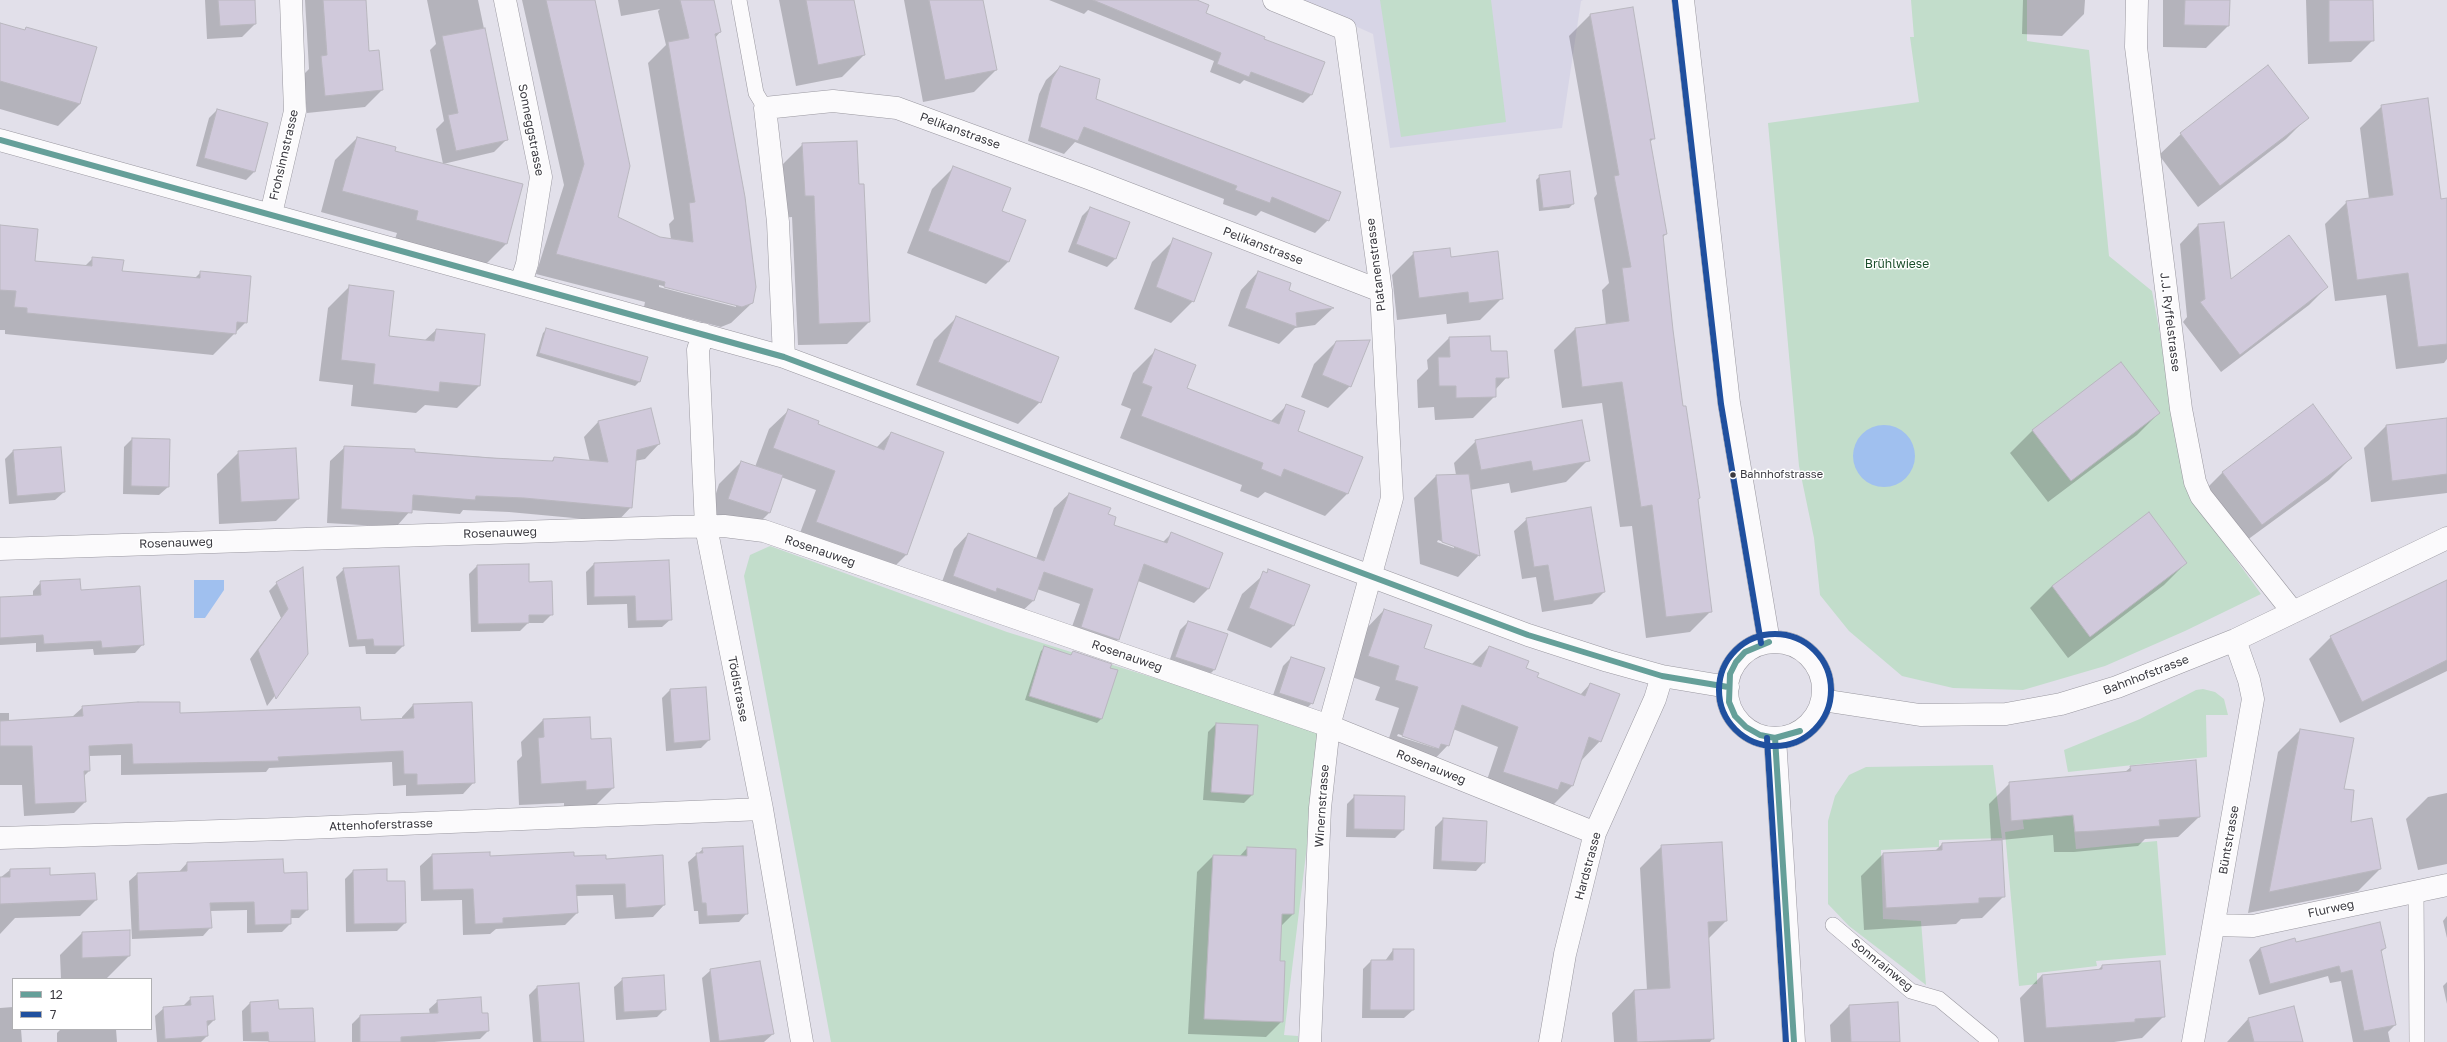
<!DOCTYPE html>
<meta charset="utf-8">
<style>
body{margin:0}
#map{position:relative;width:2447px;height:1042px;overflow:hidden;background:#e2e0ea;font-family:"Golos Text",sans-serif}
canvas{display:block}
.legend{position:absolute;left:12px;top:978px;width:140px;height:52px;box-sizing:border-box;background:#fff;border:1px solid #b0b0b3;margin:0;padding:5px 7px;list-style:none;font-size:12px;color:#3a3940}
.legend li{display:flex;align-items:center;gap:8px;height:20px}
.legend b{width:20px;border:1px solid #b0b0b3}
</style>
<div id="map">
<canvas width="2447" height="1042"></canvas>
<ul class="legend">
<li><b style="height:5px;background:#659f99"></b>12</li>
<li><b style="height:5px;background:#20509f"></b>7</li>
</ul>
</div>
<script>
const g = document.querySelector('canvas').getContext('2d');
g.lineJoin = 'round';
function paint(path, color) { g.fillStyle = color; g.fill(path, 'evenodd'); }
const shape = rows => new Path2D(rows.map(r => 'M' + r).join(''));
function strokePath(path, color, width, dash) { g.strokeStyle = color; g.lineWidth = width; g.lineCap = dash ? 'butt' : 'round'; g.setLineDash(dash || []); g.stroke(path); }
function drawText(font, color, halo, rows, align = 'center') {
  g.font = font + ' "Golos Text",sans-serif'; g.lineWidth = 3; g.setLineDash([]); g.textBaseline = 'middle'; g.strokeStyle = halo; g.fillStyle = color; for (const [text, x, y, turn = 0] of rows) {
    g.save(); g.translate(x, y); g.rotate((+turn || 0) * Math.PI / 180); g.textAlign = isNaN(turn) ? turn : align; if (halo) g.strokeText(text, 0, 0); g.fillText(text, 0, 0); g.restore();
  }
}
paint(shape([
 [1297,0,1583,0,1581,1,1562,128,1390,148,1373,34]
]), '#d7d5e6');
paint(shape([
 [1380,0,1491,0,1506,122,1401,137],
 [1911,0,2027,0,2027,41,2089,50,2109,256,2152,291,2190,496,2261,594,2185,631,2105,666,2023,690,1953,688,1902,676,1849,631,1820,595,1814,538,1799,466,1768,123,1919,102,1910,37,1914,37],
 [770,546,1007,632,1321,730,1284,1035,1298,1036,1298,1042,831,1042,744,576,750,555],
 [2203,689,2215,692,2224,699,2228,715,2206,715,2207,757,2068,772,2064,750,2140,719,2196,690],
 [1993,765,2002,838,1939,840,1939,847,1881,850,1883,919,1921,921,1926,985,1849,926,1828,904,1828,821,1835,796,1849,775,1866,767],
 [2069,779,2076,849,2157,841,2166,955,2096,961,2097,966,2037,973,2037,984,2019,986,2005,832,2024,829,2017,782]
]), '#c2ddcb');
paint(shape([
 '1853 456a31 31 0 1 1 62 0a31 31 0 1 1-62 0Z',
 [194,580,224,580,224,590,205,618,194,618]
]), '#a0c0ef');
paint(shape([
 [205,0,254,0,255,24,242,37,207,39],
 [305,0,365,0,368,52,382,90,365,107,307,113,303,75,309,69],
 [427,0,478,0,507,139,494,152,443,164,436,129,444,121,430,50,436,44],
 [522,0,593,0,617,217,659,238,671,239,669,224,674,219,648,63,666,45,658,11,660,9,621,16,618,0,713,0,720,32,715,38,752,303,731,323,721,327,644,307,645,302,536,274,564,185],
 [659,285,736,304,736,307,659,287],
 [779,0,853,0,864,55,842,77,796,86],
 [904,0,981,0,996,70,974,92,923,102],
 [1049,0,1194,0,1204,14,1263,40,1311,95,1303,103,1244,80,1240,84,1210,72,1214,61,1088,10,1084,14],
 [2023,0,2085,0,2084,14,2062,36,2022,34],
 [2163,0,2229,0,2228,26,2206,48,2163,47],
 [2306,0,2372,0,2373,40,2351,62,2308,64],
 [1632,8,1654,138,1650,142,1666,234,1662,238,1672,330,1711,611,1690,632,1646,638,1632,526,1620,527,1602,403,1562,408,1554,350,1575,329,1606,325,1602,290,1609,283,1594,198,1597,194,1569,36,1590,15],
 [0,24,24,31,26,28,96,48,80,104,58,126,0,109],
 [1060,67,1095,99,1328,220,1315,233,1261,211,1256,216,1223,204,1224,199,1075,142,1064,154,1028,141,1039,94,1046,80],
 [2382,106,2441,200,2447,199,2447,359,2444,363,2396,369,2386,295,2335,301,2325,224,2347,202,2369,199,2360,128],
 [217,110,254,172,246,180,196,166,209,118],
 [2308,117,2286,139,2198,207,2159,155,2181,134],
 [357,138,394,151,506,244,484,266,394,242,397,233,321,212,335,160],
 [803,144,869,322,847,344,798,345,792,217,783,218,781,166],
 [954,167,1001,211,1025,220,1008,262,986,284,907,253,932,189],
 [1540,176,1573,204,1569,208,1539,211,1536,180],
 [1090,208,1128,222,1115,259,1107,267,1068,252,1082,216],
 [2198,225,2230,281,2327,287,2309,305,2221,372,2183,322,2187,317,2180,244],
 [0,226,34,261,85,266,93,258,121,271,195,278,201,272,246,322,213,355,5,334,5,330,0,330],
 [1174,240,1193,301,1171,323,1134,309,1152,262],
 [1414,253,1450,258,1502,298,1480,320,1447,324,1446,314,1397,320,1392,275],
 [1258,272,1288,291,1332,309,1315,325,1295,328,1279,344,1228,326,1241,290],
 [350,286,388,337,424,341,436,330,484,335,479,386,457,408,425,405,416,413,351,406,353,385,319,381,328,308],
 [956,318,1040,402,1018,424,916,385,934,340],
 [547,329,646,357,639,382,635,386,536,356,543,333],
 [1449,338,1490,352,1507,377,1495,390,1495,396,1473,418,1435,420,1434,407,1418,408,1417,380,1428,369,1427,360],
 [1336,342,1350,386,1328,408,1301,397,1314,364],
 [1155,351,1186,388,1270,422,1287,405,1296,432,1361,457,1347,494,1325,516,1265,492,1258,498,1240,491,1242,485,1120,438,1131,409,1121,405,1133,373],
 [2121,364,2159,413,2137,435,2048,502,2010,453,2032,431],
 [789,410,817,425,876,448,891,433,943,453,906,555,887,574,797,541,816,490,781,477,770,512,748,534,707,521,719,484,741,462,755,467,769,429],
 [2447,419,2447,493,2371,502,2364,448,2386,426],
 [598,422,659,444,645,459,635,461,631,507,617,522,509,512,463,510,460,514,411,510,396,527,327,523,330,461,345,447,551,462,554,458,590,462,584,437],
 [132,439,168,487,159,495,123,494,124,447],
 [1476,441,1588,460,1566,482,1511,493,1509,483,1470,490,1479,555,1458,577,1420,564,1414,498,1436,476,1456,475,1454,463],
 [1438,540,1454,546,1454,548,1437,542],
 [13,451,64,492,55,500,9,504,5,459],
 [239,452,298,499,276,521,219,524,217,474],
 [2351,458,2329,480,2239,546,2201,494,2223,472],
 [1069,494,1112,526,1162,543,1171,534,1209,588,1194,603,1138,581,1118,640,1104,654,1067,641,1080,604,1037,589,1033,601,1018,615,939,590,954,549,968,534,1036,559,1054,508],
 [1527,519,1604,592,1592,604,1542,612,1536,577,1522,579,1514,531],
 [668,561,671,619,662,627,628,628,627,604,587,605,586,572,594,564],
 [2186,563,2164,585,2068,658,2030,608,2052,586],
 [477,566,528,583,552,614,543,623,528,623,520,631,471,632,469,574],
 [302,569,307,654,267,706,250,659,281,618,269,591,277,583],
 [344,569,403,646,395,654,366,654,365,646,349,647,336,577],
 [1269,570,1309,586,1293,626,1271,648,1227,630,1242,594],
 [41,582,80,591,143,644,135,653,94,655,93,649,36,652,36,643,0,645,0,598,33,596,33,591],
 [2447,585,2447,671,2340,723,2309,659,2331,637],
 [1384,610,1423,649,1471,665,1489,647,1525,668,1536,678,1580,695,1590,684,1600,741,1580,762,1572,786,1552,806,1483,792,1498,747,1453,729,1448,745,1428,766,1383,756,1399,708,1375,700,1380,687,1349,676,1364,631],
 [1398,734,1435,746,1435,748,1397,736],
 [1188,622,1214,670,1206,678,1168,665,1180,630],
 [1044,648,1070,656,1073,652,1116,670,1101,719,1097,723,1025,700,1041,651],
 [1291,658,1312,703,1304,711,1271,701,1283,666],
 [670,690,709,740,701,748,666,751,662,698],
 [413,705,474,782,463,794,406,796,406,785,393,786,392,762,269,768,266,772,121,775,121,755,89,756,89,771,84,776,85,802,74,813,24,816,22,785,0,785,0,713,9,713,9,721,71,718,83,707,179,714,360,721,402,719,402,717],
 [589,718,590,740,613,788,591,810,564,811,564,803,519,805,517,761,522,756,521,742,543,720],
 [1216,724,1252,795,1244,803,1203,800,1208,732],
 [2300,730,2343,790,2349,823,2380,869,2358,891,2248,913,2278,752],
 [2131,767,2199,817,2178,837,2145,839,2138,846,2074,852,2054,852,2053,835,2001,840,2004,896,1982,918,1961,919,1956,924,1864,930,1861,876,1883,854,1935,851,1942,844,1991,842,1989,804,2010,783,2125,772],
 [2447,793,2447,864,2418,870,2406,819,2428,797],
 [1355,796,1403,830,1395,838,1346,837,1347,804],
 [1443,819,1484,862,1476,871,1433,869,1435,827],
 [1662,846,1726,921,1708,939,1713,1038,1710,1042,1614,1042,1612,1013,1634,990,1647,990,1640,868],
 [1247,848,1293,914,1280,927,1279,962,1282,1021,1266,1037,1188,1034,1197,872,1213,856,1239,857],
 [703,849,747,913,739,922,699,924,698,911,694,911,688,862],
 [432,855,605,860,664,905,653,917,615,919,613,895,576,896,577,913,565,925,496,929,490,934,463,935,462,900,421,901,420,866],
 [187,863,283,874,307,910,299,918,290,918,290,924,282,932,247,933,247,910,210,911,210,928,203,936,132,939,129,881,137,874,179,872],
 [10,870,49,876,96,900,80,916,15,918,0,934,0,878],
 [353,871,387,882,405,923,397,931,346,932,345,879],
 [2447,916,2447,938,2443,921],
 [82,933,129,956,107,978,61,979,60,955],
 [2294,939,2295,943,2385,948,2380,953,2395,1025,2388,1032,2390,1042,2353,1042,2341,981,2330,983,2328,976,2259,995,2249,960,2260,948],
 [1393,950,1413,1010,1404,1018,1362,1018,1363,969,1371,961,1385,961],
 [2102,966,2164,1016,2142,1038,2114,1042,2024,1042,2020,998,2042,975,2098,970],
 [711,970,773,1034,764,1042,710,1042,702,978],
 [623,979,665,1009,657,1017,616,1020,614,987],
 [2447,982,2447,1004,2443,986],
 [537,987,583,1042,533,1042,529,995],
 [191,998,214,1020,207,1027,207,1036,201,1042,157,1042,155,1016,164,1008,182,1007],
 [438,1001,481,1014,488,1031,480,1039,434,1042,352,1042,352,1024,360,1016,430,1015,429,1009],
 [250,1003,314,1042,243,1041,242,1011],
 [1897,1003,1899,1042,1831,1042,1830,1025,1849,1006],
 [13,1007,13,1029,21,1029,22,1042,0,1042,0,1008],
 [2248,1019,2302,1042,2227,1042],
 [61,1029,116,1029,117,1042,57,1042,57,1033]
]), '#0003');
const building = shape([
 [218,0,255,0,256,24,220,26,218,0],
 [323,0,366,0,369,51,379,50,383,90,325,96,321,56,327,55,323,0],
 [546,0,595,0,630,166,618,217,660,237,693,242,689,203,695,202,668,42,689,38,680,0,714,0,721,32,715,34,745,197,756,287,753,303,742,307,664,287,665,282,556,254,584,164,546,0],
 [806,0,854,0,865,55,818,65,806,0],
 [929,0,983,0,997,70,945,80,929,0],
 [1093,0,1197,0,1209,5,1206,13,1265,37,1264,39,1325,62,1312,95,1251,72,1249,77,1217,64,1221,53,1093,0],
 [2185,0,2230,0,2229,26,2184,25,2185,0],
 [2329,0,2373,0,2374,41,2329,42,2329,0],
 [1633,7,1655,139,1650,139,1667,234,1663,235,1673,330,1683,406,1686,406,1700,498,1698,499,1712,612,1666,617,1652,505,1641,507,1622,382,1582,387,1575,328,1629,321,1622,268,1631,267,1614,176,1619,175,1590,14,1633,7],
 [0,23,25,30,26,27,97,47,80,104,0,81,0,23],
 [485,28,508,140,456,151,448,115,458,113,442,36,485,28],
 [2268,65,2309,118,2220,186,2180,133,2268,65],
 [1060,66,1100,79,1096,99,1341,192,1329,221,1272,197,1270,203,1235,190,1237,186,1084,127,1078,141,1040,127,1052,79,1060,66],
 [2428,98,2441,199,2447,198,2447,344,2418,347,2408,273,2357,280,2346,201,2393,195,2381,105,2428,98],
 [217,109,268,123,255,172,204,158,217,109],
 [357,137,396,147,395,151,523,184,507,244,416,220,418,211,342,191,357,137],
 [857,141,859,184,864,184,870,322,819,324,814,196,805,196,802,143,857,141],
 [953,166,1011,188,1002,211,1026,220,1009,262,928,231,953,166],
 [1570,171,1574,204,1543,208,1539,175,1570,171],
 [1090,207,1130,222,1116,259,1076,244,1090,207],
 [2224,222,2231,279,2289,235,2328,287,2240,355,2200,302,2205,299,2198,224,2224,222],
 [0,225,38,229,35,261,92,266,92,257,124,260,122,271,200,278,200,271,251,276,247,323,237,322,236,334,27,313,27,308,14,307,16,291,0,290,0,225],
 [1173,238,1212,253,1194,302,1156,287,1173,238],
 [1450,248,1451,257,1498,251,1503,299,1469,303,1468,292,1419,298,1413,252,1450,248],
 [1258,271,1291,283,1289,290,1334,308,1296,313,1297,327,1245,308,1258,271],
 [349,285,394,291,389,336,434,341,436,329,485,334,480,386,440,382,439,392,373,384,375,364,341,360,349,285],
 [956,316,1059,357,1041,403,938,362,956,316],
 [546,328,648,357,640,382,539,353,546,328],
 [1490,336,1491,351,1507,351,1509,378,1496,378,1496,397,1456,398,1456,386,1439,386,1438,357,1450,357,1449,337,1490,336],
 [1370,340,1351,387,1322,375,1336,341,1370,340],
 [1155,349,1196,365,1187,388,1279,424,1286,404,1305,411,1298,431,1363,457,1348,494,1284,469,1281,477,1261,469,1263,463,1141,416,1152,387,1142,383,1155,349],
 [2121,362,2160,413,2071,481,2032,430,2121,362],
 [2313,404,2352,458,2262,525,2222,472,2313,404],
 [651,408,660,444,637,450,632,508,524,498,476,496,475,500,413,495,412,513,341,509,344,446,415,449,415,452,492,458,553,461,554,457,608,462,598,421,651,408],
 [788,409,819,421,818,424,884,450,891,432,944,452,907,555,816,522,835,471,773,448,788,409],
 [2447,418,2447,474,2392,481,2386,425,2447,418],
 [1582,420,1590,461,1533,471,1531,461,1481,470,1475,440,1582,420],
 [132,438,170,439,169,487,131,486,132,438],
 [61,447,65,492,17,496,13,450,61,447],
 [296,448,299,499,241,502,238,451,296,448],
 [741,461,783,475,770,513,728,499,741,461],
 [1469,474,1480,556,1442,542,1436,475,1469,474],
 [1069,493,1111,508,1108,514,1116,517,1114,525,1167,543,1171,532,1223,553,1209,589,1144,564,1119,640,1081,627,1093,589,1044,572,1034,601,997,588,996,592,953,576,968,533,1044,561,1069,493],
 [1591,507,1605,592,1554,601,1548,565,1534,567,1526,518,1591,507],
 [2149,512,2187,563,2090,637,2052,586,2149,512],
 [669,560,672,620,636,621,635,596,594,597,594,563,669,560],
 [529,564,529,582,552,581,553,615,529,615,529,623,478,624,477,565,529,564],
 [399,566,404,646,374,646,373,639,357,640,343,568,399,566],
 [303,567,308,654,276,699,258,650,288,609,276,582,303,567],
 [1268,569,1310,585,1294,626,1249,608,1263,571,1267,573,1268,569],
 [80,579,81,590,140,586,144,645,102,648,101,641,44,644,43,635,0,638,0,597,41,595,40,581,80,579],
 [2447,580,2447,660,2362,702,2330,636,2447,580],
 [1384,609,1432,625,1424,648,1481,667,1489,646,1529,661,1526,668,1539,673,1537,677,1585,696,1590,683,1620,694,1601,742,1589,737,1573,786,1561,782,1558,790,1503,772,1518,727,1462,705,1449,746,1441,744,1439,749,1402,736,1418,687,1395,680,1399,666,1368,656,1384,609],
 [1188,621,1228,634,1215,670,1175,657,1188,621],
 [1044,646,1071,655,1073,651,1112,664,1110,668,1118,670,1102,719,1029,696,1044,646],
 [1291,657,1325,668,1313,704,1279,693,1291,657],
 [706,687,710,740,674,743,670,689,706,687],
 [138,702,180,702,180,713,360,707,361,720,414,718,413,704,472,702,475,783,417,785,417,774,404,774,403,751,278,757,279,761,133,764,132,744,89,746,90,771,84,771,86,802,35,804,32,746,0,746,0,721,83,716,82,706,138,702],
 [590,717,591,739,611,738,614,788,586,790,586,781,541,784,538,738,544,737,543,719,590,717],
 [1216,723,1258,725,1253,795,1211,792,1216,723],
 [2300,729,2354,738,2344,789,2354,790,2351,822,2372,818,2381,869,2269,892,2300,729],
 [2196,760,2200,817,2159,820,2160,826,2095,831,2075,832,2073,815,2011,821,2009,782,2131,771,2130,766,2196,760],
 [1354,795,1405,796,1404,830,1354,829,1354,795],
 [1443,818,1487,821,1485,863,1441,861,1443,818],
 [2002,840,2005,897,1979,898,1979,903,1886,908,1883,853,1942,850,1942,843,2002,840],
 [1722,842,1727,921,1708,922,1714,1039,1637,1042,1634,990,1670,988,1661,845,1722,842],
 [743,846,748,914,707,916,706,903,702,903,696,853,703,853,702,848,743,846],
 [1247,847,1296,849,1294,914,1282,914,1280,961,1285,961,1283,1022,1204,1019,1213,855,1247,856,1247,847],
 [490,852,490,856,574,852,574,856,606,855,606,859,663,855,665,905,626,908,625,884,576,885,578,913,503,918,503,923,475,924,473,889,433,890,432,854,490,852],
 [283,859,284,873,307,872,308,910,291,910,291,924,255,925,254,902,210,903,212,928,139,931,137,873,187,871,187,862,283,859],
 [50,868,50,875,95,873,97,900,0,904,0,877,10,877,10,869,50,868],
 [387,869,387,881,405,881,406,923,354,924,353,870,387,869],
 [2380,922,2386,948,2381,950,2396,1025,2364,1031,2352,970,2341,973,2339,966,2270,984,2260,948,2295,938,2296,942,2380,922],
 [130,930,130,956,82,958,82,932,130,930],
 [1393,949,1414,949,1414,1010,1370,1010,1371,960,1393,960,1393,949],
 [760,961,774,1034,719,1041,710,969,760,961],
 [2160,961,2165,1017,2135,1019,2135,1022,2046,1028,2042,975,2102,969,2102,965,2160,961],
 [664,975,666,1010,624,1012,622,978,664,975],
 [579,983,584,1042,541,1042,537,986,579,983],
 [213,996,215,1020,207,1021,208,1036,165,1039,163,1007,191,1005,190,997,213,996],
 [481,997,482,1013,488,1013,489,1031,401,1037,401,1042,360,1042,360,1015,438,1013,437,1000,481,997],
 [278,1000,279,1009,313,1008,315,1042,269,1042,268,1032,251,1033,250,1002,278,1000],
 [1898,1002,1900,1042,1851,1042,1849,1005,1898,1002],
 [2294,1006,2303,1042,2254,1042,2248,1018,2294,1006]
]);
paint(building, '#d0c9db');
strokePath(building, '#b9b7bf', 1);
const service = shape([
 [739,0,756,93,765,108],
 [2416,890,2417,1042],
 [1833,925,1911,991,1939,999,1991,1042]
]);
const minor = shape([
 [505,0,541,177,527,264,521,283],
 [1274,0,1345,29,1381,291,1392,498,1329,726,1320,808,1310,1042],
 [1683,0,1729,403,1769,642],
 [2137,0,2136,47,2181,409,2195,482,2201,496,2293,612],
 [0,140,784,357,1528,635,1608,661,1662,676,1728,687],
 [271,214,295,111,291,0],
 [703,334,698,350,706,527,762,809,802,1042],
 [784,357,778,222,765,108,813,103,833,101,897,108,1088,178,1381,291],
 [0,549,673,527,724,526,764,531,1329,726,1595,833],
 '1727 690a48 48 0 1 1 96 0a48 48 0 1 1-96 0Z',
 [1822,700,1920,715,2006,714,2061,704,2117,687,2235,640,2447,538],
 [1775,738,1794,1042],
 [0,838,283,829,762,809],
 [2214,925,2253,926,2447,885],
 [1550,1042,1565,954,1595,833,1655,699,1662,676],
 [2193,1042,2253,699,2249,680,2235,640]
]);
strokePath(service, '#9a98a0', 16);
strokePath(minor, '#9a98a0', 23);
strokePath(service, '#fbfafc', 15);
strokePath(minor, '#fbfafc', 22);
strokePath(shape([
 [0,140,784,357,1528,635,1662,676,1728,687],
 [1769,642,1745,652,1736,662,1730,674,1729,702,1735,716,1746,727,1760,735,1775,738,1800,731],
 [1775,738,1794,1042]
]), '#659f99', 6);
strokePath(shape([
 [1675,1,1721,404,1761,643],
 '1719 690a56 56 0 1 1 112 0a56 56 0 1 1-112 0Z',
 [1767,738,1786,1042]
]), '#20509f', 6);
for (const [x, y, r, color] of [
 [1733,475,3.5,"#3a3940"]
]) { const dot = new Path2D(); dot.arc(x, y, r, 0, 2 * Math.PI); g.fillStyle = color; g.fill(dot); strokePath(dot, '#fff', 1.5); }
drawText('11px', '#3a3940', '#fff', [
 ["Bahnhofstrasse",1740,475]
], 'left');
drawText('12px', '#3a3940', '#fff', [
 ["Sonneggstrasse",531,130,79],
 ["Pelikanstrasse",960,131,20],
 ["Frohsinnstrasse",284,155,-77],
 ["Pelikanstrasse",1263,246,21],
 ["Platanenstrasse",1376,265,-97],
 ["J.J. Ryffelstrasse",2170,322,83],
 ["Rosenauweg",500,533,-2],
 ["Rosenauweg",176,543,-2],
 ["Rosenauweg",820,551,19],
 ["Rosenauweg",1127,656,19],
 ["Bahnhofstrasse",2146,675,-21],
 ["Tödistrasse",738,689,79],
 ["Rosenauweg",1431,767,22],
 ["Winernstrasse",1322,806,-86],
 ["Attenhoferstrasse",381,825,-2],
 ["Büntstrasse",2229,840,-80],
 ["Hardstrasse",1588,866,-75],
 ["Flurweg",2331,909,-12],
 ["Sonnrainweg",1882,965,39]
]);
drawText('12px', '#1a4d2a', '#fff', [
 ["Brühlwiese",1897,264]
]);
</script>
